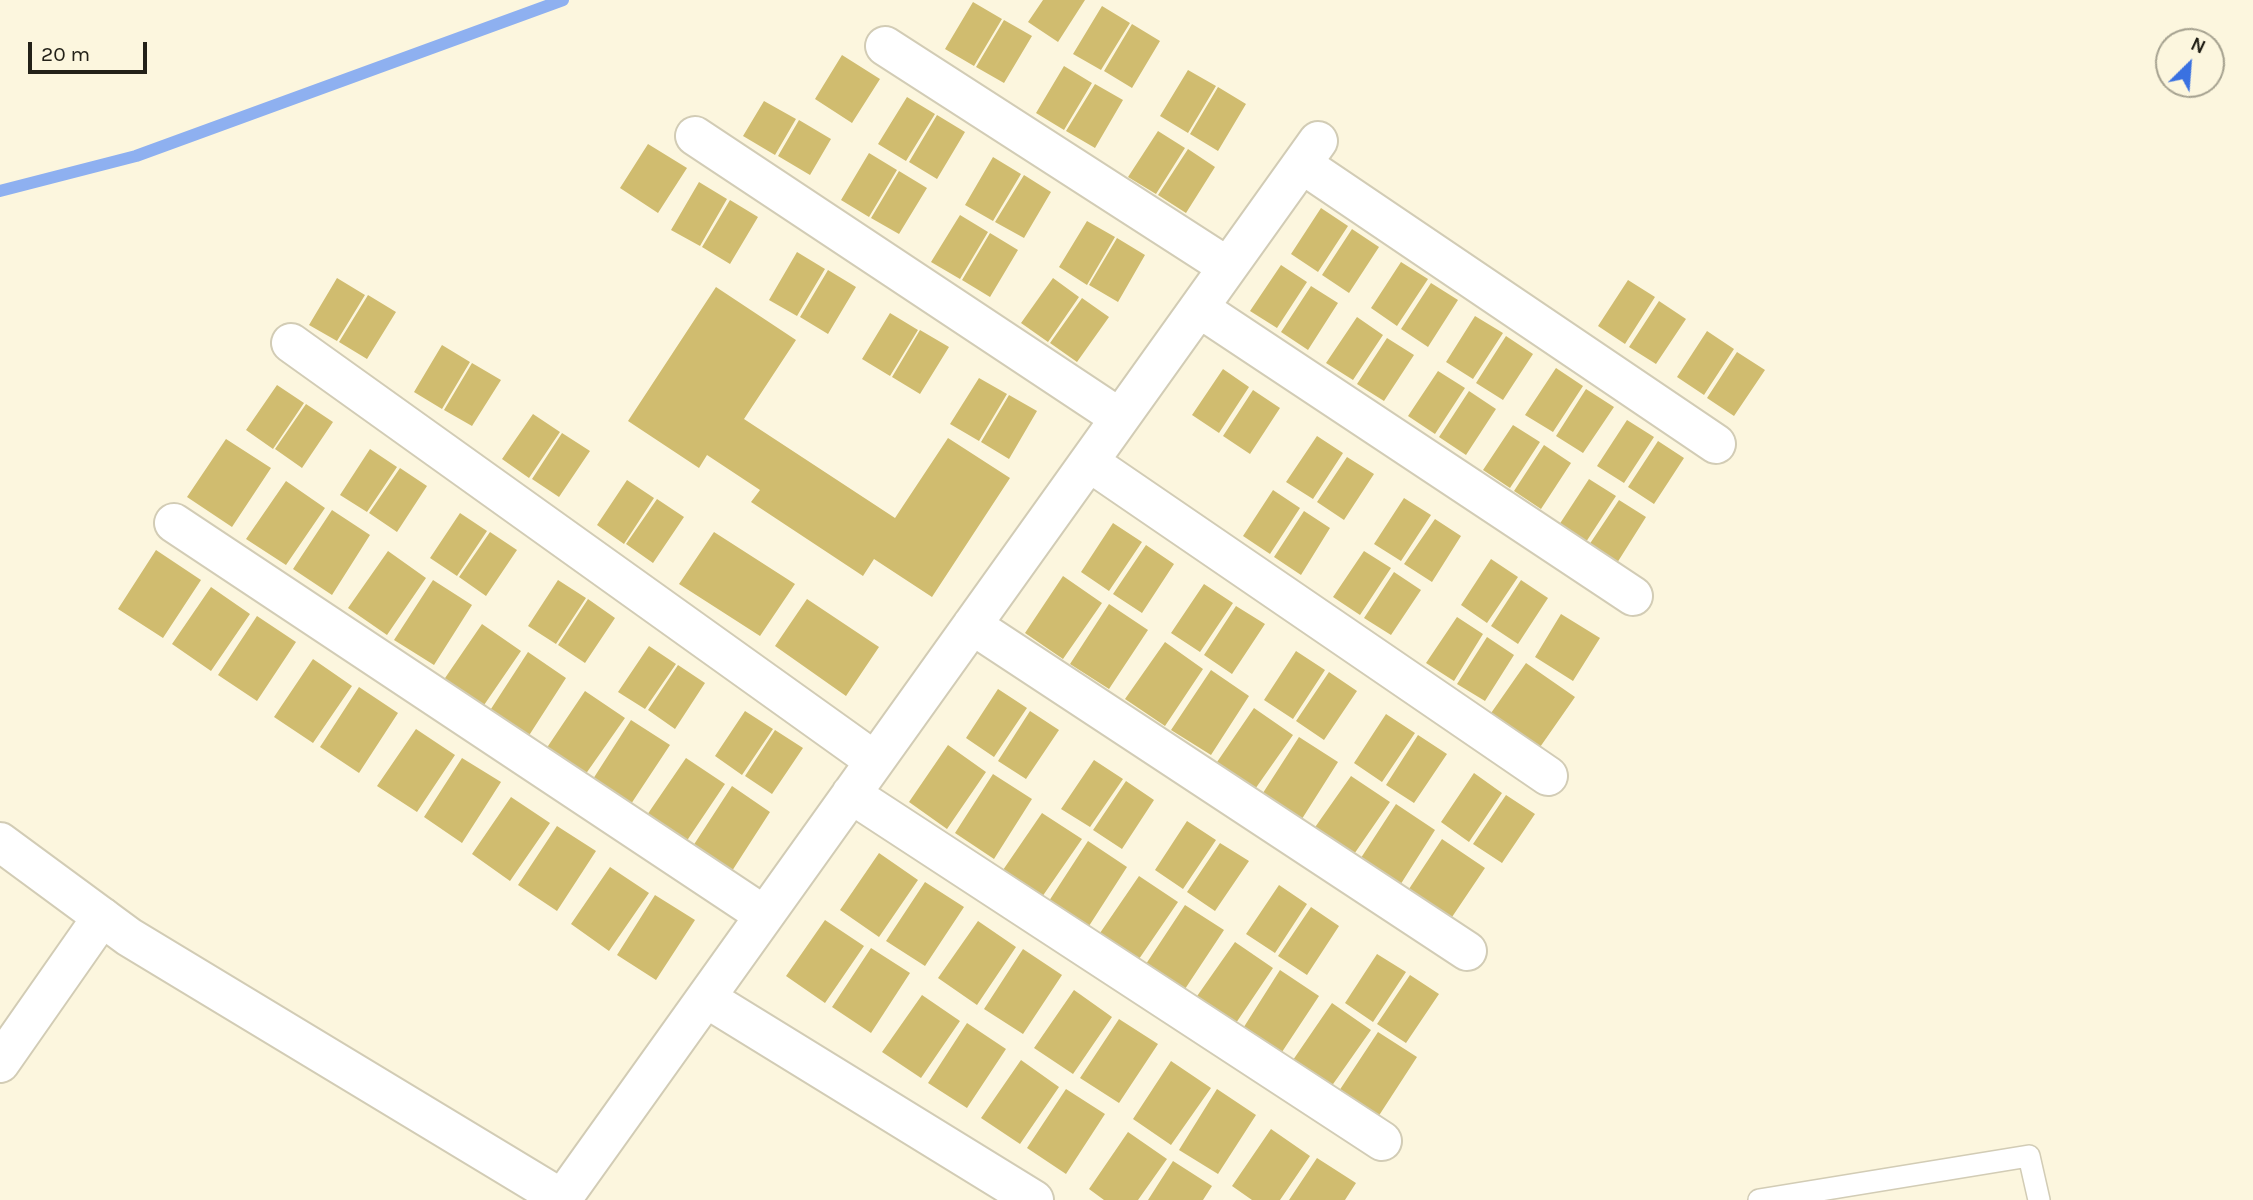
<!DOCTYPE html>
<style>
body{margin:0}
#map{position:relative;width:2253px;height:1200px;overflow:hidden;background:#fcf6de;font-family:Karla,sans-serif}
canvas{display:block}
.north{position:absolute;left:2155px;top:28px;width:70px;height:70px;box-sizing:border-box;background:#fcf6de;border:2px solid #a5a18f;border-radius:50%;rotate:25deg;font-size:19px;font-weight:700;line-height:28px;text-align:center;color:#232118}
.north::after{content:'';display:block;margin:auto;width:24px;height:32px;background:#3a71e1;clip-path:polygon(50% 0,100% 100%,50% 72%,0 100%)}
.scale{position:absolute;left:28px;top:42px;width:119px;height:32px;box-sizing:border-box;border:4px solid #232118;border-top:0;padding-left:9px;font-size:21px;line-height:24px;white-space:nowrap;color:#232118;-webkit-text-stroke:5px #fcf6de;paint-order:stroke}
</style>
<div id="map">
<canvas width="2253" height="1200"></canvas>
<div class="north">N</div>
<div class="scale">20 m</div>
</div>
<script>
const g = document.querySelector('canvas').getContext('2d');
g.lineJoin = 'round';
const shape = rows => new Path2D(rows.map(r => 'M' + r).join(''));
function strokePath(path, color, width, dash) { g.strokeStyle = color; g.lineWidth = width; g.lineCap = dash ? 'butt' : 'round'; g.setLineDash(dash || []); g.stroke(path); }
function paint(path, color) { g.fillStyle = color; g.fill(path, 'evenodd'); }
strokePath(shape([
 [0,191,136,156,563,0]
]), '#8eb0f0', 12);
paint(shape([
 [1043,0,1085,0,1058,42,1028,22],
 [973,2,1002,19,974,66,945,49],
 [1102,6,1130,23,1101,70,1073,54],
 [1004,20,1032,36,1004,83,976,67],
 [1132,24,1160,41,1132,88,1104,71],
 [842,55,880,79,852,123,815,99],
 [1064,66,1092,83,1064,130,1036,113],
 [1188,70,1216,86,1188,133,1160,116],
 [1095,84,1123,100,1095,148,1066,131],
 [1218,87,1246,104,1218,151,1190,134],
 [907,97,935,114,906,161,878,144],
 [764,101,796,119,775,155,743,136],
 [937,115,965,132,937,179,909,162],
 [799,120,831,139,810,175,778,156],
 [1158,131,1185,148,1156,194,1128,177],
 [648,144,687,168,658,213,620,188],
 [1188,149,1215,167,1186,213,1158,195],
 [869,153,897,170,869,217,841,200],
 [993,157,1021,174,993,221,965,205],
 [899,171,927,188,899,234,871,218],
 [1024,175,1051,192,1024,238,995,222],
 [699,182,727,199,700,246,671,230],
 [730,200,758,217,730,264,702,247],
 [1321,208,1348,226,1318,272,1291,254],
 [960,215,988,232,960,279,931,262],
 [1087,221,1115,237,1087,285,1059,267],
 [1352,229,1379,247,1349,293,1322,275],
 [990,233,1018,250,990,297,962,280],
 [1117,238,1145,255,1118,302,1089,285],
 [797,252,825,269,797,316,769,300],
 [1401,262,1428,279,1397,326,1371,308],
 [1281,265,1307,282,1277,328,1250,311],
 [828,270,856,287,828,334,800,317],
 [337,278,365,295,337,341,309,325],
 [1053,278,1079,297,1048,342,1021,323],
 [1628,280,1655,297,1625,344,1598,326],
 [1431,283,1458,300,1428,347,1401,329],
 [1311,286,1338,303,1308,350,1281,332],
 [716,287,796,340,744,419,895,518,948,438,1010,478,932,597,874,559,863,576,751,502,760,490,707,455,699,468,628,421],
 [368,295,396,312,367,359,339,342],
 [1082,298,1109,317,1077,362,1050,343],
 [1659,301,1686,319,1656,364,1629,347],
 [890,313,918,330,890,376,862,359],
 [1475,316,1503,333,1473,379,1446,362],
 [1357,317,1383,335,1353,380,1326,363],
 [920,330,949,347,920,394,892,377],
 [1707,331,1734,349,1704,395,1677,377],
 [1506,336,1533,354,1503,400,1476,383],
 [1387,338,1414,355,1384,401,1357,384],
 [442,345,470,362,442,409,414,392],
 [1737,352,1765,370,1734,416,1707,398],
 [472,363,501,380,472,426,444,410],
 [1556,368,1583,386,1553,432,1525,415],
 [1223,369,1249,387,1219,433,1192,415],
 [1438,371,1465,388,1435,434,1408,416],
 [979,378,1007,394,979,441,950,424],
 [277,385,304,403,273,449,246,430],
 [1586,389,1614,407,1583,453,1556,436],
 [1253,390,1280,408,1250,454,1223,436],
 [1469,391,1496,409,1466,455,1439,437],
 [1009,395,1037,411,1009,459,981,442],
 [306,404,333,422,302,468,275,449],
 [533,414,560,432,529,478,502,459],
 [1627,420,1654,437,1624,483,1597,466],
 [1513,425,1540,442,1510,488,1483,470],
 [562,433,590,451,559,497,532,479],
 [1317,436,1343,453,1313,499,1286,482],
 [226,439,271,468,232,527,187,497],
 [1658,441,1684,458,1654,504,1628,487],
 [1544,445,1571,463,1541,509,1514,491],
 [370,449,397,467,367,512,340,495],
 [1347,457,1374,474,1344,520,1317,502],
 [400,468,427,486,397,532,369,513],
 [1589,479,1616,496,1586,542,1559,525],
 [627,480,654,498,624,544,597,525],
 [286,481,325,508,286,565,246,539],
 [1273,490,1300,508,1270,554,1243,536],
 [1404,498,1431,515,1401,561,1374,544],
 [657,499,684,517,653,563,626,544],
 [1619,500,1646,517,1617,563,1589,545],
 [332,510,370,535,332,595,293,569],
 [1304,511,1330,528,1301,575,1274,557],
 [460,513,487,531,457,576,430,558],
 [1435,519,1461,536,1432,582,1404,564],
 [1113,523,1142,542,1109,591,1081,572],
 [490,532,517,550,486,596,459,577],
 [714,532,795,584,760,636,679,584],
 [1146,545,1174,564,1142,613,1113,594],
 [156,550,201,580,163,638,118,609],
 [388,551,426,578,387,635,348,608],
 [1364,551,1391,568,1360,615,1333,597],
 [1491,559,1518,577,1487,623,1461,605],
 [1394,572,1421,590,1391,635,1364,618],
 [1063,576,1102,603,1063,659,1025,633],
 [433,580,472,605,434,665,394,640],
 [558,580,586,598,556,644,528,626],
 [1521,580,1548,598,1518,644,1491,626],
 [1204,584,1233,603,1200,652,1171,633],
 [211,587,250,614,211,671,172,644],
 [588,599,615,618,585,663,558,645],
 [807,599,879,647,846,696,775,646],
 [1109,604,1148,630,1109,689,1070,664],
 [1236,606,1265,624,1232,674,1204,655],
 [1561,614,1600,638,1573,681,1535,657],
 [257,616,296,642,257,701,218,675],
 [1457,617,1483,634,1454,681,1426,663],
 [482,624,521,651,482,708,443,681],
 [1487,637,1514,655,1485,701,1457,684],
 [1165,642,1203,669,1165,726,1125,699],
 [649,646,676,664,645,709,618,692],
 [1296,651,1325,670,1293,719,1264,700],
 [528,652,566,678,528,737,489,712],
 [313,659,352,686,313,743,274,717],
 [1526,663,1575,697,1538,750,1489,716],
 [678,665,705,683,675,729,648,710],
 [1211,670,1249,696,1211,755,1171,730],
 [1329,672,1357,691,1324,740,1296,721],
 [359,687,398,713,359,773,320,747],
 [998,689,1027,708,994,757,966,738],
 [585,691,625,718,585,775,546,749],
 [1254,708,1293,735,1253,792,1215,765],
 [745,711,773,729,742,775,715,756],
 [1030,711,1059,730,1026,779,998,761],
 [1386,714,1415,733,1382,782,1354,763],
 [631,720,670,745,631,804,593,779],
 [416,729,455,755,417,812,377,786],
 [775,730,803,748,772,794,745,776],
 [1418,735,1447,754,1414,803,1386,785],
 [1299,737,1338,762,1300,822,1261,796],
 [948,745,986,772,947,829,909,802],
 [462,758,501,782,462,843,424,817],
 [686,758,725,784,686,842,647,815],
 [1094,760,1123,779,1090,827,1061,809],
 [1474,773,1502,793,1469,842,1441,822],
 [993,774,1032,799,994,859,955,833],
 [1351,776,1390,802,1350,860,1311,833],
 [1126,781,1154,800,1122,849,1093,830],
 [732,786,770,812,732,871,693,846],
 [1506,795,1535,814,1502,863,1473,844],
 [511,797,550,823,510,881,472,854],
 [1396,804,1435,830,1397,890,1357,864],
 [1042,813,1082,839,1042,897,1003,870],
 [1187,821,1216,840,1183,889,1155,870],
 [557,826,596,851,557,911,518,885],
 [1442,839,1485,868,1450,920,1407,892],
 [1088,841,1127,867,1089,926,1049,901],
 [1220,843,1249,861,1215,911,1187,892],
 [879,853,918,880,879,937,840,910],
 [610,867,649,893,609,951,571,924],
 [1139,876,1178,902,1139,959,1100,933],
 [925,882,964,907,925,966,886,941],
 [1279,885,1307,904,1275,953,1246,934],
 [655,895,695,920,656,980,617,955],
 [1185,905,1224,930,1185,989,1146,964],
 [1311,907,1339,926,1307,975,1278,956],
 [825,920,864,946,825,1003,786,976],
 [978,921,1016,947,977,1005,938,978],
 [1235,942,1273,968,1234,1026,1195,999],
 [871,948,910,973,871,1033,832,1007],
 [1023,949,1062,975,1023,1034,984,1009],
 [1377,954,1406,972,1373,1022,1345,1003],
 [1280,970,1319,996,1280,1055,1242,1030],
 [1410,975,1439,994,1406,1043,1377,1024],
 [1074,990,1112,1017,1073,1074,1034,1048],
 [922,995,960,1021,921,1078,882,1052],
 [1332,1003,1371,1030,1331,1087,1293,1060],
 [1119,1019,1158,1044,1119,1103,1080,1078],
 [967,1023,1006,1049,967,1108,928,1083],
 [1378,1032,1417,1057,1378,1117,1339,1091],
 [1021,1060,1059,1087,1020,1144,981,1118],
 [1171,1061,1211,1088,1171,1145,1133,1119],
 [1066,1089,1105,1114,1066,1174,1027,1148],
 [1217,1089,1256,1115,1218,1174,1179,1150],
 [1271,1129,1310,1156,1280,1200,1252,1200,1232,1186],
 [1128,1132,1167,1159,1138,1200,1104,1200,1089,1189],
 [1317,1158,1356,1183,1345,1200,1289,1200],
 [1173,1161,1212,1186,1203,1200,1148,1200]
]), '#d0bc6f');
const service = shape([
 [1759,1200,2029,1156,2039,1200]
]);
const minor = shape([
 [885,46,1228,267],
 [695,136,1120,418],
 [1302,164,1716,444],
 [1199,308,1633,596],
 [291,343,875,761],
 [1089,462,1548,776],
 [174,523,764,915],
 [972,625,1467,951],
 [851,794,1382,1141],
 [706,998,1034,1200],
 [0,1063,102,917],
 [562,1199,1318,141]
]);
const tertiary = shape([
 [0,842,129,937,564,1200]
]);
strokePath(service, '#d2ccb5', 24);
strokePath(minor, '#d2ccb5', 42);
strokePath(tertiary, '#d2ccb5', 42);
strokePath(service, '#fff', 21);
strokePath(minor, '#fff', 38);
strokePath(tertiary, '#fff', 38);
</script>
